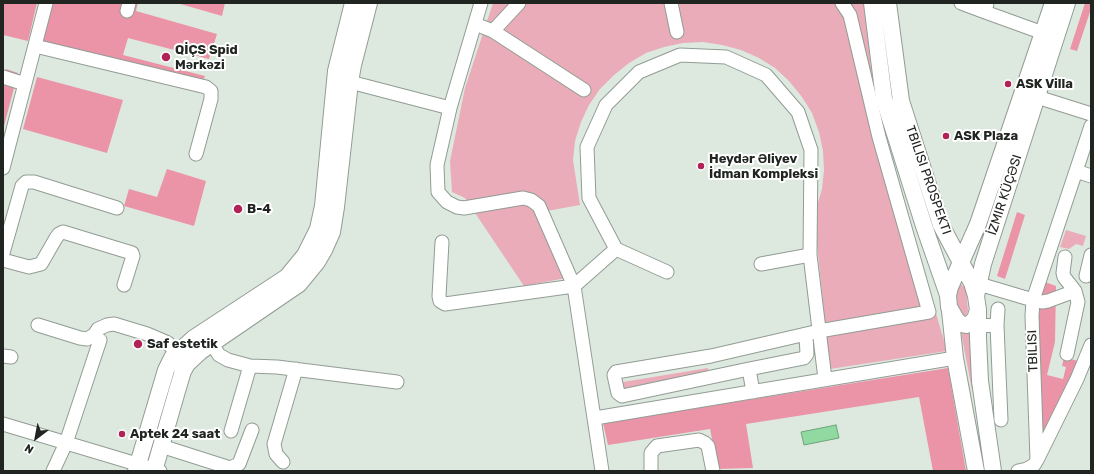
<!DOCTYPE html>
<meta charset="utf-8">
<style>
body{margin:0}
#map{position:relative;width:1094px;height:474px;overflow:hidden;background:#dde9df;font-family:Rubik,sans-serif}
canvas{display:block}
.frame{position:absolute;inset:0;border:4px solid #212521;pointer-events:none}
.north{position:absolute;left:16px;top:418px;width:40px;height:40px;-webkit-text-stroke:3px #fff;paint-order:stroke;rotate:212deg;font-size:11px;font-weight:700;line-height:16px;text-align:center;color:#212521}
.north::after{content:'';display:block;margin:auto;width:14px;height:18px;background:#212521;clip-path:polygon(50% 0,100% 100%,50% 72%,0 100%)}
</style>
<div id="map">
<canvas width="1094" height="474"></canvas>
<div class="frame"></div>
<div class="north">N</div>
</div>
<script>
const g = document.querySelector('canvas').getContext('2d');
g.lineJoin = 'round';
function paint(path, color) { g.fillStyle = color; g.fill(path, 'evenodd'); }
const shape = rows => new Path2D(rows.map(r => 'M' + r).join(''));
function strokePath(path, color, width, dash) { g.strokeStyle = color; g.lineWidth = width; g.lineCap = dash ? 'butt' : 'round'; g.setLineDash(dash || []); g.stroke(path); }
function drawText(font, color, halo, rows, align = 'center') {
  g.font = font + ' Rubik,sans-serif'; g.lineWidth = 4; g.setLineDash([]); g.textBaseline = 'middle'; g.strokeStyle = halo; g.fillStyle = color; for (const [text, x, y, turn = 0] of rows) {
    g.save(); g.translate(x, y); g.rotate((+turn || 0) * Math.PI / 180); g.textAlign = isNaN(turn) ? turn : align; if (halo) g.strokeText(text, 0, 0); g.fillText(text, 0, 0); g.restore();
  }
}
paint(shape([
 [493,3,864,3,875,104,947,351,830,369,814,216,822,189,824,170,823,151,819,132,812,113,802,97,789,81,775,68,759,58,741,50,722,45,703,42,683,43,664,47,646,53,629,63,614,75,600,89,589,105,581,122,575,141,573,160,580,205,536,213,566,278,524,286,465,198,452,192,450,161,465,88],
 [1066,230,1086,236,1083,246,1076,244,1069,249,1060,247],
 [960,284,962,285,966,289,968,311,966,316,964,317,959,315,955,299,957,285],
 [961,332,972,332,972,390],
 [708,368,709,376,624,391,623,382]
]), '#e9acb8');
paint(shape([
 [3,3,37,3,28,41,3,35],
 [52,3,138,3,136,11,217,34,209,59,128,38,123,55,205,76,199,91,42,46],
 [177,3,225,3,222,16],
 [1085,3,1091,3,1091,9,1077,51,1070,49],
 [6,69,18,73,4,126,3,79],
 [37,77,123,100,107,153,23,129],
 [167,169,206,181,194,226,124,206,129,189,157,197],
 [1017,212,1025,215,1005,279,997,276],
 [1045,282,1056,286,1055,342,1047,375,1063,379,1066,367,1062,366,1064,357,1078,361,1049,428,1040,432,1036,313],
 [948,368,966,471,933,471,919,397,746,424,753,468,718,469,710,429,608,445,603,423]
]), '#eb94a7');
const water = shape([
 [836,425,839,438,804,445,801,432,836,425]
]);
paint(water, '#90d9a0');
strokePath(water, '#6fa37a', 1);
const minor = shape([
 [481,3,450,108,437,165,438,192,447,202,457,207,464,208,523,198,531,200,539,206,574,286,602,471],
 [671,3,677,32],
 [961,3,985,12],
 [987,3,985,12,1043,33],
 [127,11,129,3],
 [475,24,493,31,584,90],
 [493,31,519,3],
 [35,46,206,87,211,91,211,99,196,154],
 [3,77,25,84],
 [350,82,450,108],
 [1037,97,1091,114],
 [3,168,46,3],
 [1076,171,1091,176],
 [442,242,439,296,440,301,445,304,574,286,616,249],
 [3,253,22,186,26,182,34,182,117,208],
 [1065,257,1063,273,1064,277,1075,291,1078,302,1067,354],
 [3,260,29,267,41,264,56,238,59,234,63,232,132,253,133,256,124,285],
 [761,264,810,255],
 [667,272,616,249,589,198,587,147,606,105,639,72,680,55,726,57,766,75,798,112,811,150,810,255,825,379],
 [1086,276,1091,255],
 [979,284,1033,300,1042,302,1048,301,1075,291],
 [38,325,80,338,87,339,94,335,98,329,107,325,114,324,147,334,168,343,176,353],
 [997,325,998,309],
 [978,326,997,325,1001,420],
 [212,344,219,355,228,360,250,366,277,367,397,382],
 [3,356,11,357],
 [749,369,804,358,807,354,806,335],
 [753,392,749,369,622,396,618,393,614,375,616,372,711,356,819,331,929,312,879,137,850,15,842,3],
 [595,418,955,358],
 [3,424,160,471],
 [231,431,250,366],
 [161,446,230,468,239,464,252,430],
 [1037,460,1032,316,1033,300,1091,126],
 [283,462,276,454,274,444,296,369],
 [53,471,66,443,100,340],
 [651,471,651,453,657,446,699,440,705,443,708,446,713,471],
 [1018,471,1027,469,1034,465,1037,460,1077,379,1091,345]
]);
const major = shape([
 [872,3,884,99,924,226,948,295],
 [888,3,901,101,941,225,972,283,976,296,978,310,978,338,980,381,993,471],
 [976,296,983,264,1067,3],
 [978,310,975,319,970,324,966,325,961,324,957,321,949,307,948,295,950,287,978,224,1053,3],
 [950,311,955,358,976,471],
 [136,471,166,370,172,358,194,338,287,277,305,255,318,229,323,206,336,71,353,3],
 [154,471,177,391,183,371,187,364,201,351,299,284,317,262,324,250,332,232,336,207,350,82,353,65,369,3]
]);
strokePath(minor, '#929c94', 15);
strokePath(major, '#929c94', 18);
strokePath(minor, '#fff', 13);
strokePath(major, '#fff', 16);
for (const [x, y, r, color] of [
 [166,57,5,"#b12256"],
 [1008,84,4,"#b12256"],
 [946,136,4,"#b12256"],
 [701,166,4,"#b12256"],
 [238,209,5,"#b12256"],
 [138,344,5,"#b12256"],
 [122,434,4,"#b12256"]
]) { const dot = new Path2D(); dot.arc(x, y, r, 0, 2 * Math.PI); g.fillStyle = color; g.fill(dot); strokePath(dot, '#fff', 1.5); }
drawText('bold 13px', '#212521', '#fff', [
 ["QİÇS Spid",175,50],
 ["Mərkəzi",175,65],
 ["ASK Villa",1016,84],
 ["ASK Plaza",954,136],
 ["Heydər Əliyev",709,159],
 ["İdman Kompleksi",709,174],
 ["B-4",247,209],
 ["Saf estetik",147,344],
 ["Aptek 24 saat",130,434]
], 'left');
drawText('13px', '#212521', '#fff', [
 ["TBILISI PROSPEKTI",928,180,71],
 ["İZMIR KÜÇƏSI",1005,195,-72],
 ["TBILISI",1033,351,-92]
]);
</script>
